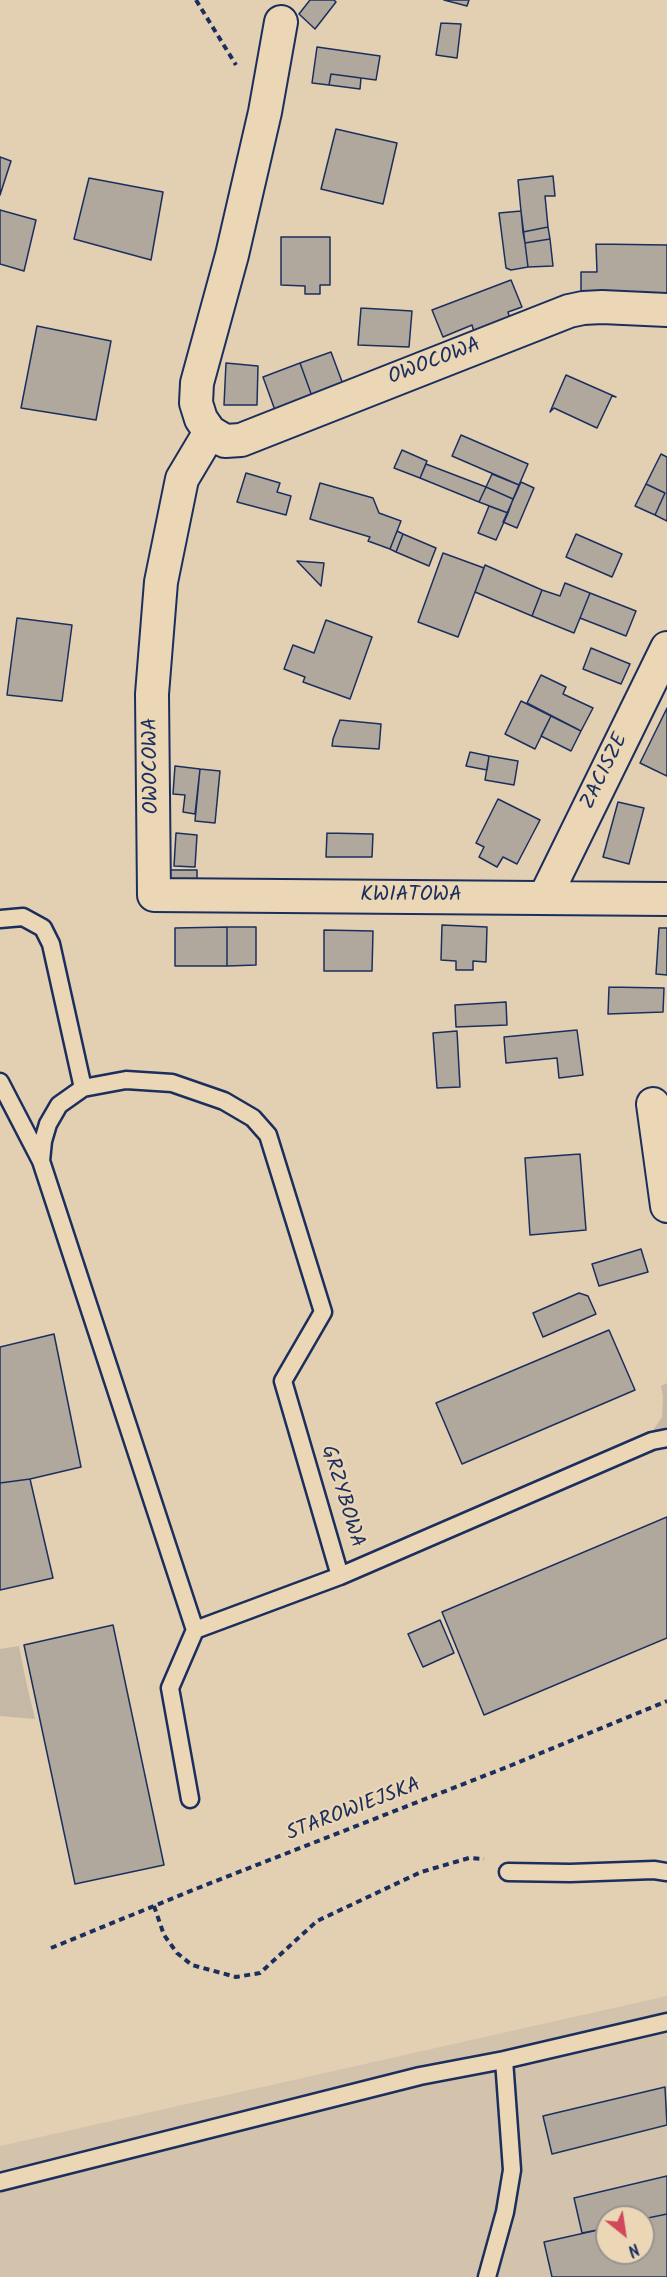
<!DOCTYPE html>
<style>
body{margin:0}
#map{position:relative;width:667px;height:2277px;overflow:hidden;background:#e3cfb2;font-family:Kalam,sans-serif}
canvas{display:block}
.north{position:absolute;left:595px;top:2205px;width:60px;height:60px;box-sizing:border-box;background:#ebd6b5;border:2px solid #989392;border-radius:50%;rotate:150deg;font-size:16px;font-weight:700;line-height:24px;text-align:center;color:#1b2f5e}
.north::after{content:'';display:block;margin:auto;width:21px;height:27px;background:#d1495b;clip-path:polygon(50% 0,100% 100%,50% 72%,0 100%)}
</style>
<div id="map">
<canvas width="667" height="2277"></canvas>
<div class="north">N</div>
</div>
<script>
const g = document.querySelector('canvas').getContext('2d');
g.lineJoin = 'round';
function paint(path, color) { g.fillStyle = color; g.fill(path, 'evenodd'); }
const shape = rows => new Path2D(rows.map(r => 'M' + r).join(''));
function strokePath(path, color, width, dash) { g.strokeStyle = color; g.lineWidth = width; g.lineCap = dash ? 'butt' : 'round'; g.setLineDash(dash || []); g.stroke(path); }
function drawText(font, color, halo, rows, align = 'center') {
  g.font = font + ' Kalam,sans-serif'; g.lineWidth = 4.5; g.setLineDash([]); g.textBaseline = 'middle'; g.strokeStyle = halo; g.fillStyle = color; for (const [text, x, y, turn = 0] of rows) {
    g.save(); g.translate(x, y); g.rotate((+turn || 0) * Math.PI / 180); g.textAlign = isNaN(turn) ? turn : align; if (halo) g.strokeText(text, 0, 0); g.fillText(text, 0, 0); g.restore();
  }
}
paint(shape([
 [667,1996,667,2277,0,2277,0,2146],
 [607,2217,643,2217,643,2253,607,2253]
]), '#d4c3ac');
paint(shape([
 [667,1383,667,1426,656,1434,654,1429,662,1417,663,1396,661,1386],
 [19,1646,25,1677,35,1719,0,1716,0,1649]
]), '#c5b8a5');
const building = shape([
 [310,0,334,0,336,2,315,29,299,14,310,0],
 [444,0,469,0,467,6,444,0],
 [441,23,461,24,457,58,436,55,441,23],
 [317,47,380,56,376,80,331,74,329,85,312,83,317,47],
 [331,74,361,78,360,89,329,85,331,74],
 [336,129,397,143,383,204,321,189,336,129],
 [0,157,11,161,0,195,0,157],
 [553,176,555,196,545,196,548,227,523,232,518,180,553,176],
 [89,178,163,192,151,260,74,239,89,178],
 [0,210,36,220,24,271,0,264,0,210],
 [521,211,528,267,511,270,506,268,499,213,521,211],
 [548,227,550,239,525,243,523,232,548,227],
 [281,237,330,237,330,285,320,285,320,294,305,294,305,286,281,285,281,237],
 [550,239,553,266,528,267,525,243,550,239],
 [596,244,667,245,667,296,581,293,581,272,597,272,596,244],
 [511,280,522,307,508,312,510,319,474,332,472,325,443,337,432,310,511,280],
 [361,308,412,311,409,347,358,345,361,308],
 [37,326,111,341,96,420,21,408,37,326],
 [331,352,344,387,313,399,300,363,331,352],
 [226,363,258,366,257,405,224,405,226,363],
 [300,363,313,399,276,413,263,377,300,363],
 [566,375,616,397,612,396,597,428,554,408,550,412,566,375],
 [461,435,528,464,519,485,452,456,461,435],
 [402,450,427,461,420,478,394,468,402,450],
 [661,454,667,457,667,521,655,515,665,493,646,484,661,454],
 [426,464,486,487,479,502,420,478,426,464],
 [246,473,280,483,277,492,291,496,286,515,237,502,246,473],
 [492,474,519,485,513,499,486,487,492,474],
 [521,482,534,488,517,528,503,522,521,482],
 [320,483,373,498,379,513,401,521,390,549,368,541,370,537,310,519,320,483],
 [646,484,665,493,655,515,635,506,646,484],
 [486,487,513,499,508,513,479,502,486,487],
 [489,506,508,513,496,540,478,533,489,506],
 [397,531,403,534,396,552,390,549,397,531],
 [403,534,436,548,429,566,396,552,403,534],
 [576,534,622,554,612,577,566,557,576,534],
 [443,553,484,568,458,637,418,622,443,553],
 [297,561,324,563,321,586,297,561],
 [485,565,542,590,532,616,475,592,485,565],
 [565,583,590,593,574,633,532,616,542,590,560,596,565,583],
 [590,593,636,611,626,636,580,618,590,593],
 [17,618,72,625,62,701,7,695,17,618],
 [326,620,372,637,350,699,303,682,305,677,284,669,293,645,314,653,326,620],
 [591,648,630,664,621,684,583,669,591,648],
 [541,675,566,687,563,694,593,708,581,731,527,703,541,675],
 [521,701,551,716,535,749,505,734,521,701],
 [667,708,667,776,640,763,667,708],
 [551,716,581,731,571,751,541,736,551,716],
 [340,720,381,724,379,749,332,746,333,739,340,720],
 [470,752,489,756,487,770,466,766,470,752],
 [489,756,518,761,514,785,485,780,489,756],
 [175,766,200,769,195,814,183,812,185,795,173,794,175,766],
 [200,769,220,771,215,823,195,821,200,769],
 [498,799,540,820,517,864,503,857,497,867,479,857,484,847,476,843,498,799],
 [618,802,644,808,629,864,603,857,618,802],
 [176,833,197,835,195,867,174,866,176,833],
 [327,833,373,834,372,857,326,857,327,833],
 [166,870,197,870,197,882,166,883,166,870],
 [442,925,487,927,486,962,473,961,473,970,456,970,456,961,441,960,442,925],
 [227,927,256,927,256,965,227,966,227,927],
 [227,927,227,966,175,966,175,928,227,927],
 [659,928,667,928,667,975,656,974,659,928],
 [324,930,373,931,372,971,324,971,324,930],
 [609,987,664,988,663,1012,608,1014,609,987],
 [506,1002,507,1025,456,1027,455,1005,506,1002],
 [577,1030,583,1075,559,1078,557,1058,506,1063,504,1037,577,1030],
 [457,1031,460,1087,437,1088,433,1033,457,1031],
 [580,1154,586,1230,530,1235,525,1158,580,1154],
 [641,1249,648,1272,599,1286,592,1264,641,1249],
 [579,1293,588,1296,596,1314,543,1337,533,1313,579,1293],
 [609,1330,635,1390,462,1464,436,1403,609,1330],
 [54,1334,81,1467,30,1479,0,1483,0,1347,54,1334],
 [30,1479,53,1578,0,1590,0,1483,30,1479],
 [667,1517,667,1638,484,1715,442,1612,667,1517],
 [440,1620,454,1653,423,1667,408,1634,440,1620],
 [113,1625,164,1865,75,1884,24,1645,113,1625],
 [665,2087,667,2125,552,2154,543,2116,665,2087],
 [667,2176,667,2214,643,2219,643,2217,607,2217,607,2228,582,2233,574,2198,667,2176],
 [667,2214,667,2277,552,2277,544,2242,607,2228,607,2253,643,2253,643,2219,667,2214]
]);
paint(building, '#b0a89d');
strokePath(building, '#1b2f5e', 1.5);
const service = shape([
 [0,919,23,917,43,928,51,944,83,1088],
 [0,1082,41,1161,195,1630,340,1576],
 [41,1161,43,1141,48,1124,59,1105,83,1088,126,1080,172,1083,224,1101,253,1118,268,1135,323,1312,283,1381,340,1576,652,1441,667,1438],
 [190,1799,170,1688,195,1630],
 [508,1872,570,1873,654,1870,667,1872],
 [0,2182,420,2076,504,2060,667,2022],
 [487,2277,505,2212,512,2170,504,2060]
]);
const minor = shape([
 [281,22,265,112,232,255,197,383,196,403,201,419,210,432,225,441,241,440,569,311,583,308,602,307,667,310],
 [210,432,182,479,161,582,152,694,154,895,667,899],
 [545,897,667,648],
 [653,1104,667,1206]
]);
strokePath(service, '#1b2f5e', 21);
strokePath(minor, '#1b2f5e', 36);
strokePath(shape([
 [196,0,236,65],
 [154,1906,164,1935,177,1953,192,1965,236,1977,260,1973,317,1921,421,1872,469,1858,484,1859],
 [51,1948,198,1888,512,1765,667,1701]
]), '#1b2f5e', 4, [6, 4.5]);
strokePath(service, '#ebd6b5', 16);
strokePath(minor, '#ebd6b5', 32);
drawText('21px', '#1b2f5e', '#ebd6b5', [
 ["OWOCOWA",435,363,-21],
 ["OWOCOWA",153,766,-91],
 ["ZACISZE",606,772,-64],
 ["KWIATOWA",411,896],
 ["GRZYBOWA",341,1497,73],
 ["STAROWIEJSKA",354,1811,-21]
]);
</script>
